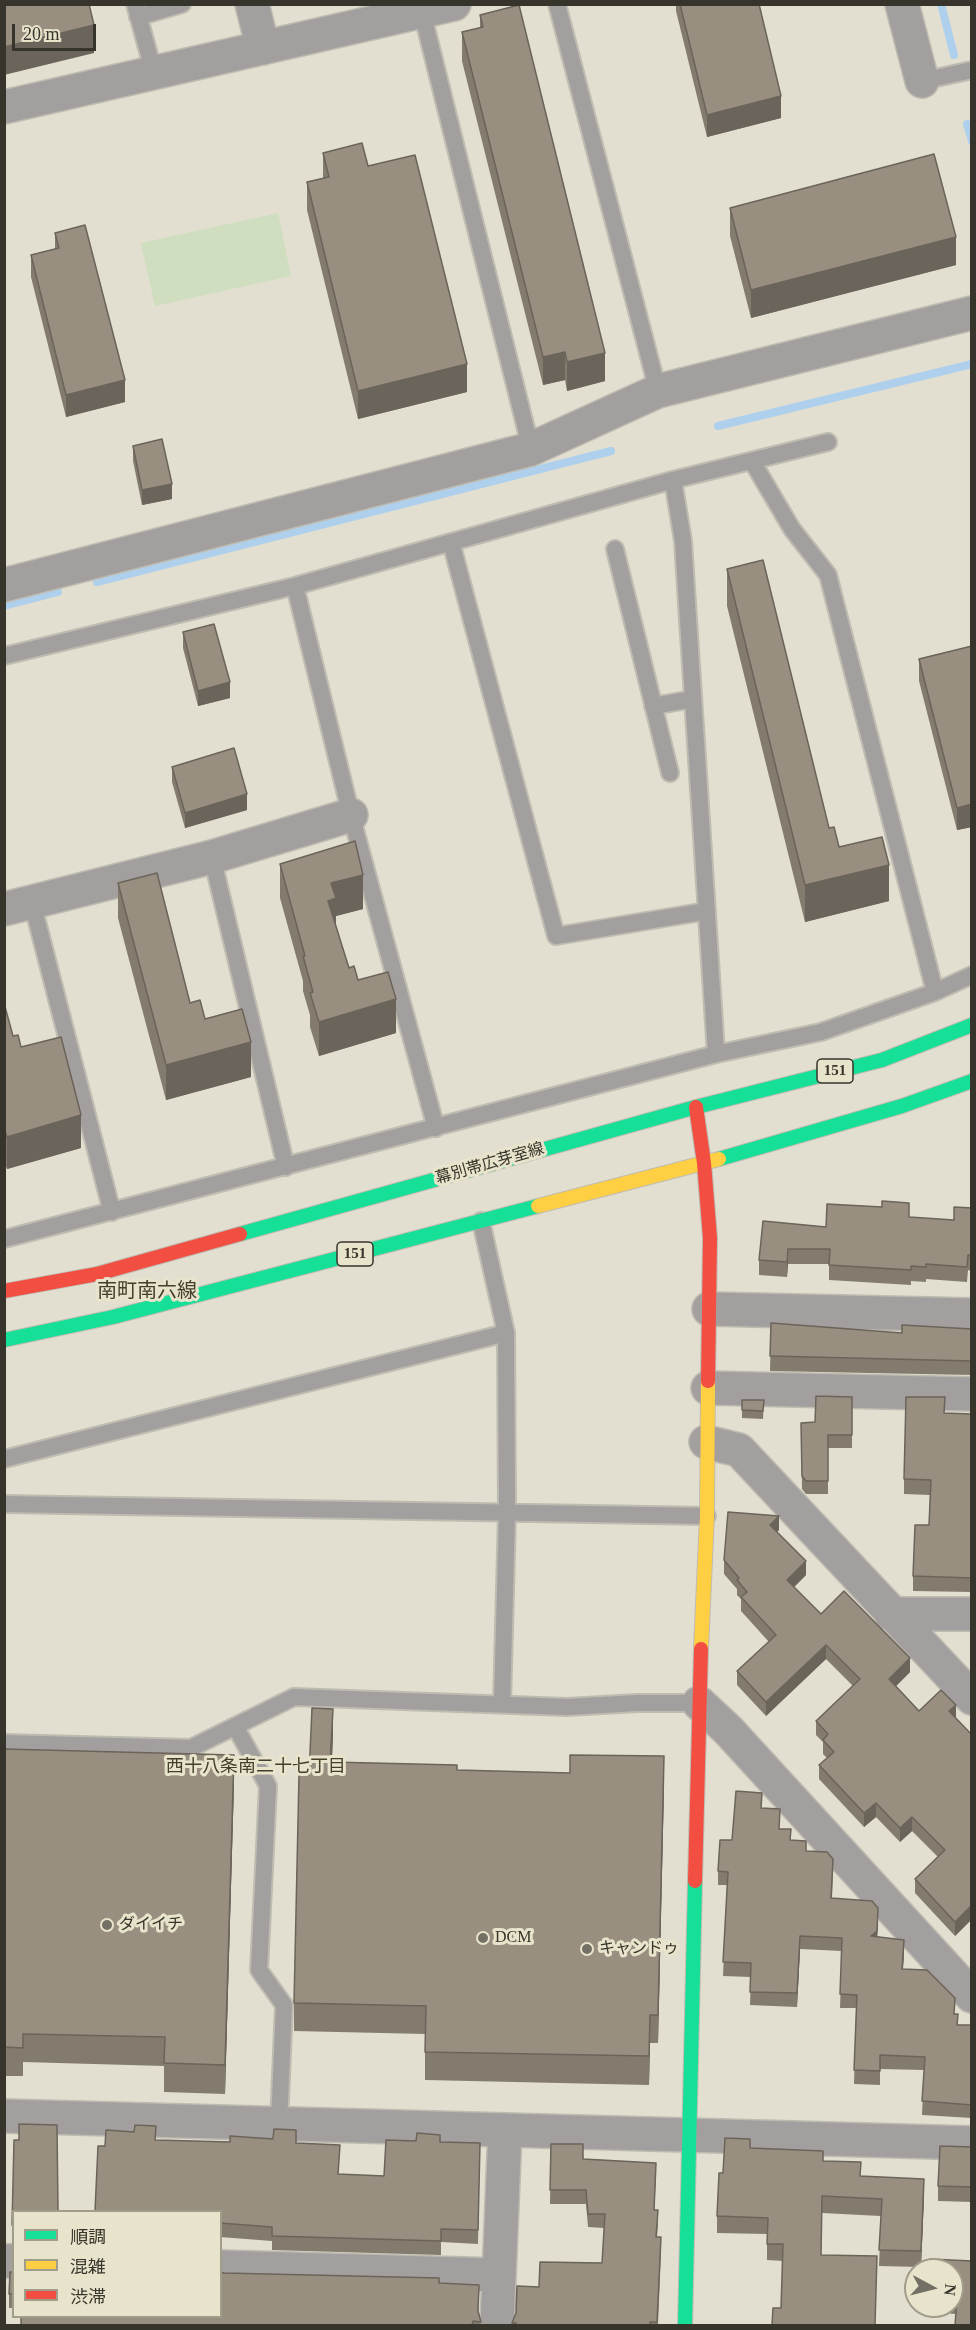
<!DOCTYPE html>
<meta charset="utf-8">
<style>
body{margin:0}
#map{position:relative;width:976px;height:2330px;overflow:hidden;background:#e2dfd1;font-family:"Times New Roman","Noto Sans JP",serif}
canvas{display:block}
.frame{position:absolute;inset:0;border:6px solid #37352b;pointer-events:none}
.legend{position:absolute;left:12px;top:2210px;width:210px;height:108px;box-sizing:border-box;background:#e8e3cb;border:2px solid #a19d8b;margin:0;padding:8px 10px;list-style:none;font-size:18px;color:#37352b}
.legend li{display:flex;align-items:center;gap:12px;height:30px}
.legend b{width:30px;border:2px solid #a19d8b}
.north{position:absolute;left:904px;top:2258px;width:60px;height:60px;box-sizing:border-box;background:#e8e3cb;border:2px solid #a19d8b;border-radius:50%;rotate:97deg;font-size:16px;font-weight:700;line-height:24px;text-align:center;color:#37352b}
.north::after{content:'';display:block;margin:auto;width:21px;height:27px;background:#737065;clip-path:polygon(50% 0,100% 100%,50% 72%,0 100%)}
.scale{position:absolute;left:12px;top:24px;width:84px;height:27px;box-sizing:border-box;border:3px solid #37352b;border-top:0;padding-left:8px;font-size:18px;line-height:21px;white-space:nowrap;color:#37352b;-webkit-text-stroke:4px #e8e3cb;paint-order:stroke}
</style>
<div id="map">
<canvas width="976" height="2330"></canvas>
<div class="frame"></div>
<ul class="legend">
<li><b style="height:8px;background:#16e098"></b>順調</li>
<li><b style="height:8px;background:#ffcf43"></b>混雑</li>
<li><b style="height:8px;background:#f24e42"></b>渋滞</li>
</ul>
<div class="north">N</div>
<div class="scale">20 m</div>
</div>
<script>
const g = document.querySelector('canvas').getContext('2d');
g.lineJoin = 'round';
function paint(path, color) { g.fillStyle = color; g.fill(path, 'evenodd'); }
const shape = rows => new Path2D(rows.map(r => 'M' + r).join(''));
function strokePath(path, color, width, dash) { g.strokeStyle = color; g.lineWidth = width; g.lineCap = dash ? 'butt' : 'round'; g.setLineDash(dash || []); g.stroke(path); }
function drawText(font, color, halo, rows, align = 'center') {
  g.font = font + ' "Times New Roman","Noto Sans JP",serif'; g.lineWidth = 6; g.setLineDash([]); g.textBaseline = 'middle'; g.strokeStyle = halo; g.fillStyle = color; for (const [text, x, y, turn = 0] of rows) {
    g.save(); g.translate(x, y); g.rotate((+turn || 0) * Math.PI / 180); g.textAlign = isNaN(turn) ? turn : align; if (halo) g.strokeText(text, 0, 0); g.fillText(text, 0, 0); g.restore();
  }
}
paint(shape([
 [278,213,291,276,155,306,141,243]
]), '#cfdebe');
strokePath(shape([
 [941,4,954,55],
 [967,124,972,141],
 [718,426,972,364],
 [97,582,611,451],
 [4,606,58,592]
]), '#afd0ec', 8);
const lane = shape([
 [135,4,154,73],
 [557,4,658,391],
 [422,12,531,449],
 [138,17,182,4],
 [922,81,972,70],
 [752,461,792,529,828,575,935,992],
 [673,480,683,541,716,1054],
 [451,542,556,936,707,911],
 [615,549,670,773],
 [295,586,351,815,436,1128],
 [4,656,295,586,673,480,828,442],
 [653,706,693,699],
 [212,857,286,1167],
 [32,902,112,1212],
 [481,1221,506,1333,507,1513,502,1705],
 [4,1239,716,1054,821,1032,935,992,972,975],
 [4,1459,506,1333],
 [4,1504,707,1516],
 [235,1726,268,1786,259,1970,284,2005,279,2123],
 [4,1743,191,1748,294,1697,567,1707,637,1703,699,1703]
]);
const street = shape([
 [252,4,263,48],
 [902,4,922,81],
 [4,107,454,4],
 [4,585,531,449,658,391,972,313],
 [4,909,212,857,351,815],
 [709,1309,972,1315],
 [708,1388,972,1394],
 [706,1442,739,1450,972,1698],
 [891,1614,972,1614],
 [699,1703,728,1730,972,1996],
 [4,2116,972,2143],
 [4,2261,14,2261],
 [220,2267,498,2275],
 [497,2326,505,2130]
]);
const fast = shape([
 [719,1159,902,1106,972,1081],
 [240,1234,696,1107,882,1060,972,1025],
 [4,1340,113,1317,538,1206],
 [685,2326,695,1881]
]);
const slow = shape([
 [538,1206,719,1159],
 [701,1649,707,1516,708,1381]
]);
const jam = shape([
 [696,1107,704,1163,710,1238,708,1381],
 [4,1291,97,1274,240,1234],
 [695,1881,701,1649]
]);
strokePath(lane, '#bebcb1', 20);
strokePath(street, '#bebcb1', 36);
strokePath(fast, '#bebcb1', 16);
strokePath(slow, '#bebcb1', 16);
strokePath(jam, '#bebcb1', 16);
strokePath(lane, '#a39f9e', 16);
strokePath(street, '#a39f9e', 33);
strokePath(fast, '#16e098', 14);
strokePath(slow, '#ffcf43', 14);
strokePath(jam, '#f24e42', 14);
paint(shape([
 [676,4,759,4,781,118,707,137,676,11],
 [480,15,605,381,567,391,565,380,543,385,462,61,462,32,480,28],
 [323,153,368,166,467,392,358,419,307,210,307,182,323,178],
 [730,208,956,265,751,318,730,236],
 [55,233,125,402,66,417,31,277,31,255,55,249],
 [133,446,172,499,142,505,133,461],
 [727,569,829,828,839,847,889,901,805,922,727,606],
 [183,632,230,698,198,706,183,648],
 [972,646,972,827,957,830,919,681,919,659],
 [172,767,247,810,185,828,172,782],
 [280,864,363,909,336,916,336,925,349,968,396,1033,319,1056,310,1027,310,1015,303,991,303,981,280,898],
 [118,883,190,1003,251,1077,166,1100,118,918],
 [4,1003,13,1036,21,1047,81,1148,7,1169,4,1162],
 [972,1208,972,1271,968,1270,967,1282,926,1279,926,1282,911,1281,911,1285,829,1280,829,1264,788,1264,787,1277,759,1275,759,1260,826,1227,909,1217,954,1220],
 [771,1323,902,1333,972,1329,972,1375,770,1371],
 [852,1397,852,1448,828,1448,828,1494,806,1494,802,1489,801,1423,815,1422],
 [742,1400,764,1400,763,1419,742,1418],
 [945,1413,972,1414,972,1592,913,1591,913,1576,929,1525,930,1495,904,1494,904,1479],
 [779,1530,777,1532,806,1575,794,1587,821,1614,910,1672,896,1686,919,1711,956,1718,972,1735,972,1919,955,1936,915,1893,915,1879,938,1857,912,1831,900,1842,876,1817,864,1827,819,1779,819,1765,827,1758,823,1754,823,1742,816,1735,816,1721,853,1686,826,1659,766,1716,737,1685,737,1671,769,1642,741,1611,741,1599,737,1595,737,1589,724,1574,724,1560],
 [333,1737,332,1762,664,1785,658,2043,650,2043,649,2085,425,2080,425,2034,294,2031,294,2003,309,1775],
 [4,1749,234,1783,225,2094,164,2092,164,2066,23,2062,23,2076,4,2076],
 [762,1808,780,1829,791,1840,833,1872,832,1898,878,1921,877,1937,904,1953,903,1969,955,2014,958,2025,972,2025,972,2118,922,2115,924,2070,880,2069,880,2085,854,2084,856,2008,840,2008,842,1951,800,1949,797,2007,750,2005,751,1977,723,1976,727,1885,718,1885,718,1871,732,1840],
 [14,2140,14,2239,12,2239],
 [156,2140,296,2144,339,2174,384,2176,440,2142,480,2143,478,2244,441,2242,441,2255,272,2250,272,2241,220,2237,220,2211,105,2146],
 [551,2144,583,2159,656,2177,654,2210,658,2224,657,2237,661,2251,658,2325,512,2325,512,2323,539,2287,602,2263,604,2228,588,2227,586,2204,550,2204],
 [972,2147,972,2202,938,2201,938,2186],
 [750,2148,823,2161,861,2176,924,2195,921,2267,879,2266,881,2216,822,2213,781,2308,783,2261,767,2260,767,2234,717,2233,717,2216],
 [972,2261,956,2314,928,2312,928,2306,952,2306,952,2270],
 [14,2272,14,2308,9,2308,9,2294],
 [224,2273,439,2283,479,2313,481,2325,21,2325]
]), '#847b6f');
paint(shape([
 [94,25,94,53,4,75,4,47],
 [781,96,781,118,707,137,707,115],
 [956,237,956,265,751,318,751,290],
 [565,352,565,380,543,385,543,357],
 [605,353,605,381,567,391,567,362],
 [467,364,467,392,358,419,358,391],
 [125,380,125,402,66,417,66,395],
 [172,484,172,499,142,505,142,490],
 [230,682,230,698,198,706,198,691],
 [247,794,247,810,185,828,185,813],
 [972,804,972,827,957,830,957,808],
 [889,865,889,901,805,922,805,885],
 [363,875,363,909,336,916,336,933,328,901,331,883],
 [396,999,396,1033,319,1056,319,1022],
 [251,1042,251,1077,166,1100,166,1065],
 [81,1115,81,1148,7,1169,7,1137],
 [788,1249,788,1264,787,1277,787,1262],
 [779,1516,779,1530,770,1539,770,1525],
 [806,1561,806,1575,787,1594,787,1580],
 [826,1645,826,1659,766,1716,766,1702],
 [910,1658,910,1672,889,1693,889,1679],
 [956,1705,956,1719,949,1711],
 [333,1709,333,1737,330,1790,330,1762],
 [234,1755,234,1783,225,2094,225,2065],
 [664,1756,664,1785,658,2043,658,2015],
 [876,1803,876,1817,864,1827,864,1813],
 [912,1817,912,1831,900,1842,900,1828],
 [972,1905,972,1919,955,1936,955,1922],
 [878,1908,878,1921,877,1945,871,1936],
 [800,1936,800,1949,797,2007,797,1993],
 [904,1940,904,1953,902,1983,902,1969],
 [650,2015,650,2043,649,2085,649,2056],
 [924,2179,924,2195,921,2267,921,2251]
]), '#6b645a');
const building = shape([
 [4,4,89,4,94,25,4,47,4,4],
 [680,4,759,4,781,96,707,115,680,4],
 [519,5,605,353,567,362,565,352,543,357,462,32,483,27,480,15,519,5],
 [362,143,368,166,415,155,467,364,358,391,307,182,329,177,323,153,362,143],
 [934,154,956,237,751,290,730,208,934,154],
 [85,225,125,380,66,395,31,255,59,248,55,233,85,225],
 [162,439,172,484,142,490,133,446,162,439],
 [763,560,829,828,834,827,839,847,882,837,889,865,805,885,727,569,763,560],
 [214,624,230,682,198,691,183,632,214,624],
 [972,646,972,804,957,808,919,659,972,646],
 [234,748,247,794,185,813,172,767,234,748],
 [355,841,363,875,331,883,336,898,328,901,349,968,354,966,358,980,388,972,396,999,319,1022,310,993,313,992,303,956,305,956,280,864,355,841],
 [157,873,190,1003,200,1000,205,1019,242,1009,251,1042,166,1065,118,883,157,873],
 [4,1003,13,1036,18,1035,21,1047,61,1037,81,1115,7,1137,4,1129,4,1003],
 [882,1201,909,1203,909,1217,954,1220,954,1207,972,1208,972,1256,968,1255,967,1267,926,1264,926,1267,911,1266,911,1270,829,1265,830,1249,788,1249,787,1262,759,1260,763,1221,826,1227,827,1204,882,1207,882,1201],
 [771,1323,902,1333,902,1325,972,1329,972,1361,770,1356,771,1323],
 [816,1396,852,1397,852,1435,828,1435,828,1481,806,1481,802,1476,801,1423,815,1422,816,1396],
 [906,1397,945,1397,944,1413,972,1414,972,1578,913,1576,915,1525,929,1525,931,1480,904,1479,906,1397],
 [742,1400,764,1400,763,1411,742,1410,742,1400],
 [728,1512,779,1516,770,1525,806,1561,787,1580,821,1614,844,1591,910,1658,889,1679,919,1711,941,1690,956,1705,949,1711,972,1735,972,1905,955,1922,915,1879,945,1850,912,1817,900,1828,876,1803,864,1813,819,1765,834,1752,823,1740,828,1734,816,1721,860,1679,826,1645,766,1702,737,1671,776,1635,741,1597,747,1592,737,1580,739,1578,724,1560,728,1512],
 [312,1708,333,1709,330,1762,457,1765,457,1770,570,1773,570,1755,664,1756,658,2015,650,2015,649,2056,425,2052,426,2006,294,2003,299,1775,309,1775,312,1708],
 [4,1749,234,1755,225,2065,164,2063,165,2037,23,2034,23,2048,4,2047,4,1749],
 [736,1791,762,1793,761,1808,780,1809,779,1829,791,1829,790,1840,806,1841,806,1851,827,1852,833,1859,831,1898,872,1901,878,1908,877,1931,871,1936,904,1940,902,1969,927,1970,955,1998,954,2014,958,2014,957,2025,972,2025,972,2105,922,2101,925,2057,880,2055,880,2071,854,2070,857,1995,840,1994,842,1938,800,1936,797,1993,750,1992,751,1963,723,1962,728,1872,718,1871,720,1840,732,1840,736,1791],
 [19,2124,57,2125,58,2211,14,2211,14,2225,12,2225,14,2140,19,2140,19,2124],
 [135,2125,156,2126,155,2140,230,2142,230,2136,273,2139,274,2129,296,2130,296,2143,340,2145,338,2174,384,2176,386,2140,416,2141,417,2133,440,2135,440,2142,480,2143,478,2230,441,2229,441,2241,272,2236,272,2227,220,2223,220,2211,95,2211,98,2146,105,2146,106,2130,134,2132,135,2125],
 [725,2138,750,2139,750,2148,823,2151,823,2161,861,2162,860,2176,924,2179,921,2251,879,2250,882,2199,822,2196,821,2255,877,2256,875,2325,772,2325,773,2308,781,2308,783,2244,767,2244,768,2218,717,2216,719,2173,723,2173,725,2138],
 [551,2144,583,2144,583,2159,656,2163,654,2210,658,2210,656,2237,661,2237,657,2322,650,2322,650,2325,516,2325,516,2323,512,2323,516,2313,517,2286,539,2287,540,2262,602,2263,605,2214,588,2214,586,2190,550,2190,551,2144],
 [940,2146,972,2147,972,2187,938,2186,940,2146],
 [930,2259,972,2261,972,2325,955,2325,957,2300,952,2300,952,2270,929,2270,930,2259],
 [10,2272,14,2272,14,2294,9,2294,10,2272],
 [220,2272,224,2273,439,2278,439,2283,479,2285,478,2311,481,2322,473,2321,472,2325,21,2325,21,2316,220,2316,220,2272]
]);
paint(building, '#998f81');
strokePath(building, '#6b645a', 1.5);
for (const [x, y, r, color] of [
 [107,1925,6,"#737065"],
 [483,1938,6,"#737065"],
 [587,1949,6,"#737065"]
]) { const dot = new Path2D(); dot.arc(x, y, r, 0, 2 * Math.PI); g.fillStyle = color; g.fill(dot); strokePath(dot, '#e8e3cb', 2); }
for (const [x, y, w] of [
 [835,1071,36],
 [355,1254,36]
]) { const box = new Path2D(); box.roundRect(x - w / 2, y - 12, w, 24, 4.5); g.fillStyle = '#e8e3cb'; g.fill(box); strokePath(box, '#37352b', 1.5); }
drawText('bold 15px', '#37352b', null, [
 ["151",835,1071],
 ["151",355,1254]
]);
drawText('16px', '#37352b', '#e8e3cb', [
 ["幕別帯広芽室線",490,1164,-16]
]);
drawText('16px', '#37352b', '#e8e3cb', [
 ["ダイイチ",119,1925],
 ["DCM",495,1938],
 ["キャンドゥ",599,1949]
], 'left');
drawText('18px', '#443f2b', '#e8e3cb', [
 ["西十八条南二十七丁目",256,1767]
]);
drawText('20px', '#443f2b', '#e8e3cb', [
 ["南町南六線",147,1292]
]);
</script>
